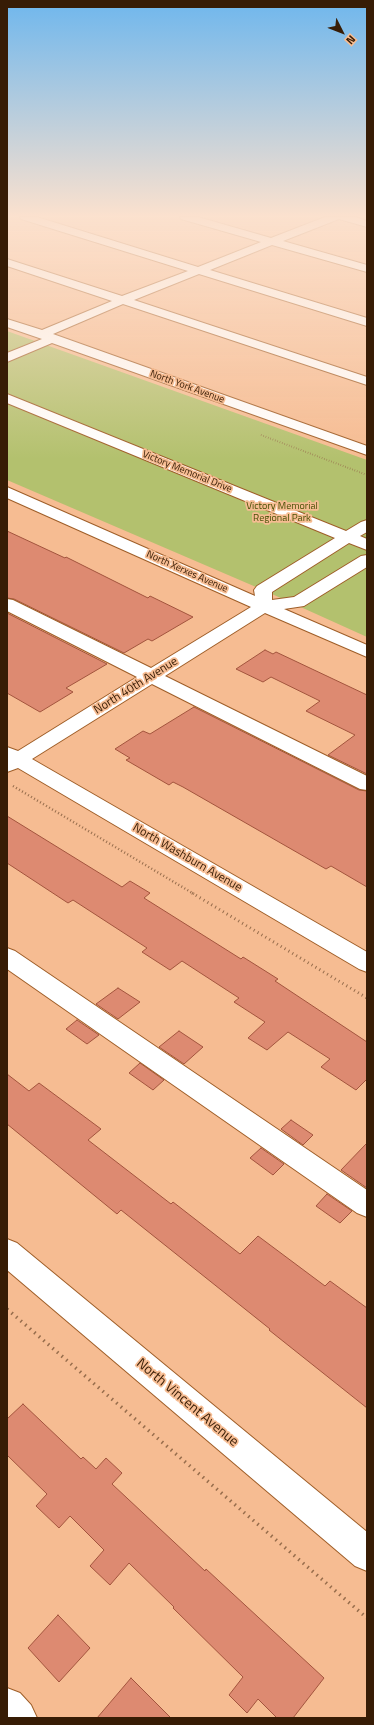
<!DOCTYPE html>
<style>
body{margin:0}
#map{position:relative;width:374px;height:1725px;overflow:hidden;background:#f6bc92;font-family:"Titillium Web",sans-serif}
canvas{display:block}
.frame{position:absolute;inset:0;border:8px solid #371c05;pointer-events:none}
.north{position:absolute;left:322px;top:12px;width:40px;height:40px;-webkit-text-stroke:3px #f6bc92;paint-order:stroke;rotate:132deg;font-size:11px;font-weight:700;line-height:16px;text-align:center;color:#371c05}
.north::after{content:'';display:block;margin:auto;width:14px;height:18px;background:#371c05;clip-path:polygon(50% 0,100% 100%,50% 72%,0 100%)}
</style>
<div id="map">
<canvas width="374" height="1725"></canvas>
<div class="frame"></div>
<div class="north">N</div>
</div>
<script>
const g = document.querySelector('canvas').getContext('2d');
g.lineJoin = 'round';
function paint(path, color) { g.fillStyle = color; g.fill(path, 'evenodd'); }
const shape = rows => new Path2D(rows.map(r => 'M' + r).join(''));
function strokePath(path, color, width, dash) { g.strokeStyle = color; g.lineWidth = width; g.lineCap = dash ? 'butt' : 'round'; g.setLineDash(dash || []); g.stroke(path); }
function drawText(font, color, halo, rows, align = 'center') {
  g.font = font + ' "Titillium Web",sans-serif'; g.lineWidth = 3.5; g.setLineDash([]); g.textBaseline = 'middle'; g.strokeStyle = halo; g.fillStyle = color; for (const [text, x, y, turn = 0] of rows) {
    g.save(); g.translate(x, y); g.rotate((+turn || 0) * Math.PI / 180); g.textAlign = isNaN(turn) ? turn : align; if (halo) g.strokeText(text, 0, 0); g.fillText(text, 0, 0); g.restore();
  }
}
paint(shape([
 [7,331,367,460,367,637,263,590,7,480]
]), '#b3c16e');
const building = shape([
 [7,531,65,558,66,557,148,598,150,596,193,617,152,641,148,639,124,653,14,599,7,598,7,531],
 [7,613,107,664,66,688,73,692,40,712,7,693,7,613],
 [265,650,273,654,276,652,367,695,367,774,328,755,355,735,306,711,320,701,271,677,263,682,236,669,265,650],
 [194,707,359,790,367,791,367,887,331,866,326,869,183,787,173,782,169,785,126,760,130,758,115,749,143,731,150,734,194,707],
 [7,816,122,887,130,881,150,893,144,898,241,959,243,957,278,979,275,981,367,1042,367,1079,356,1090,321,1067,330,1059,288,1032,267,1050,248,1038,265,1022,234,1002,239,998,182,961,170,970,142,952,147,948,73,900,68,903,7,863,7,816],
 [118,988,140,1002,118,1019,96,1004,118,988],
 [77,1020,99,1035,87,1044,66,1029,77,1020],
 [179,1031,203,1047,184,1064,159,1047,179,1031],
 [140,1063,164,1080,153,1090,129,1073,140,1063],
 [7,1074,29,1091,39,1083,101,1129,88,1140,171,1204,173,1202,240,1254,258,1236,325,1286,330,1281,367,1308,367,1408,269,1330,270,1329,121,1210,117,1214,7,1124,7,1074],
 [291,1120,313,1135,303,1145,281,1129,291,1120],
 [367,1143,367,1188,341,1170,367,1143],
 [261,1148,284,1164,273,1175,250,1158,261,1148],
 [327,1194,352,1211,340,1223,316,1206,327,1194],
 [23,1404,81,1459,83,1457,96,1469,106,1458,122,1473,112,1484,205,1571,206,1569,324,1678,293,1718,277,1718,258,1699,247,1713,229,1695,243,1677,173,1608,174,1607,129,1563,110,1585,90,1566,104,1550,70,1516,59,1528,36,1506,47,1494,7,1455,7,1419,23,1404],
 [58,1615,90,1648,59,1682,28,1648,58,1615],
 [131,1678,171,1718,97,1718,131,1678]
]);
paint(building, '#dd8a71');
strokePath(building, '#a2543d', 1);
const minor = shape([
 [20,217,37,217,198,267,261,242,181,219,180,217,198,217,271,238,325,217,356,217,367,221,367,227,339,219,283,241,367,265,367,272,272,245,210,270,367,318,367,326,199,274,134,300,367,377,367,385,123,304,53,334,367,446,367,455,52,343,7,362,7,353,42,339,7,327,7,319,42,330,112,301,7,266,7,259,122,296,188,271,21,219,20,217],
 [7,394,346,531,361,522,367,520,367,532,360,536,367,539,367,550,349,543,272,592,272,600,294,597,361,556,367,555,367,567,304,606,284,609,367,645,367,657,265,613,165,676,367,776,367,790,360,789,152,684,32,759,367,952,367,972,359,969,18,768,7,772,7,747,18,751,137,677,7,611,7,599,13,600,151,668,251,607,7,498,7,487,255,596,254,590,257,586,335,538,7,403,7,394],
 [7,948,15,951,367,1190,367,1217,357,1213,7,969,7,948],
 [7,1239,17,1243,367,1532,367,1571,355,1566,7,1270,7,1239],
 [7,1688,20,1693,31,1705,37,1718,7,1718,7,1688]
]);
strokePath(minor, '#9f5e28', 2);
strokePath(shape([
 [261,435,367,475]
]), '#976d4c', 2, [0.5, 2]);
strokePath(shape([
 [13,786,194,894]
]), '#976d4c', 2.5, [1, 2.5]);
strokePath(shape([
 [192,893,367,998]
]), '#976d4c', 3, [1, 3.5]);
strokePath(shape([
 [7,1309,367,1618]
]), '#976d4c', 3.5, [1.5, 4.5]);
paint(minor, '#fff');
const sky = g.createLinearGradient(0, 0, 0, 459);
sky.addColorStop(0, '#6fb7ed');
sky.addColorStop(0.47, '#fbe1ce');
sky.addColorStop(1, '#fbe1ce00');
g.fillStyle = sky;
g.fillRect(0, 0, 374, 459);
drawText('10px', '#371c05', '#f6bc92', [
 ["North York Avenue",187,387,20],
 ["Victory Memorial Drive",187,472,22],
 ["North Xerxes Avenue",187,572,24]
]);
drawText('10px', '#475005', '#f6bc92', [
 ["Victory Memorial",282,507],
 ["Regional Park",282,519]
]);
drawText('12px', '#371c05', '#f6bc92', [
 ["North 40th Avenue",136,686,-32],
 ["North Washburn Avenue",187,858,30]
]);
drawText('14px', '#371c05', '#f6bc92', [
 ["North Vincent Avenue",187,1403,40]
]);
</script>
